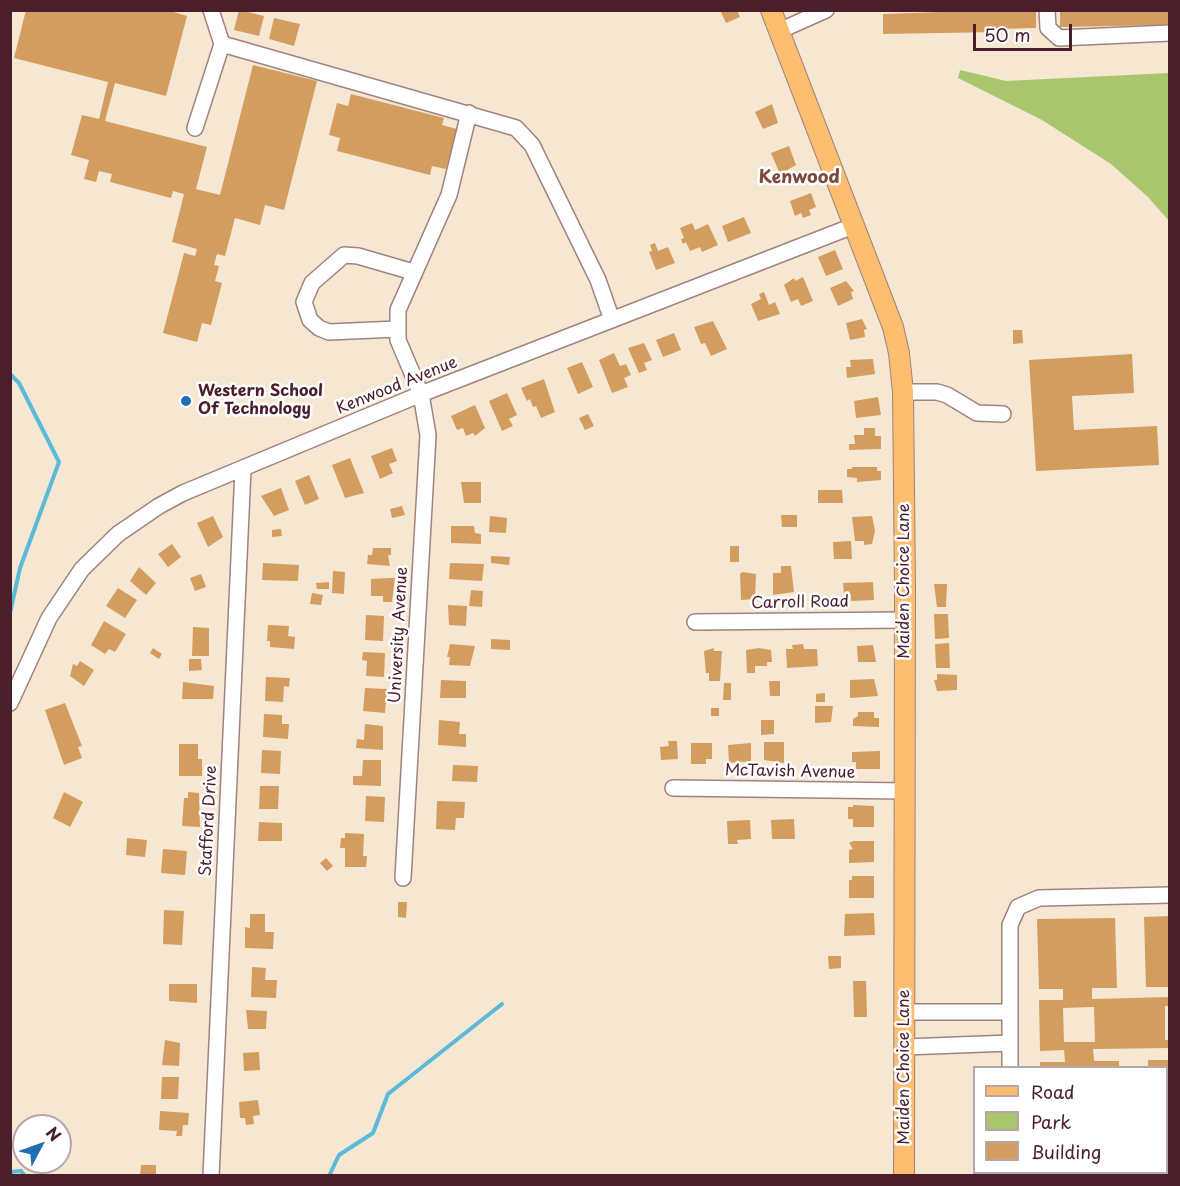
<!DOCTYPE html>
<style>
body{margin:0}
#map{position:relative;width:1180px;height:1186px;overflow:hidden;background:#f6e7d2;font-family:"Playpen Sans",sans-serif}
canvas{display:block}
.frame{position:absolute;inset:0;border:12px solid #4a1f2b;pointer-events:none}
.legend{position:absolute;left:973px;top:1066px;width:195px;height:108px;box-sizing:border-box;background:#fff;border:2px solid #b7a5aa;margin:0;padding:8px 10px;list-style:none;font-size:18px;color:#4a1f2b}
.legend li{display:flex;align-items:center;gap:12px;height:30px}
.legend b{width:30px;border:2px solid #b7a5aa}
.north{position:absolute;left:12px;top:1114px;width:60px;height:60px;box-sizing:border-box;background:#fff;border:2px solid #b7a5aa;border-radius:50%;rotate:49deg;font-size:16px;font-weight:700;line-height:24px;text-align:center;color:#4a1f2b}
.north::after{content:'';display:block;margin:auto;width:21px;height:27px;background:#1f6fb2;clip-path:polygon(50% 0,100% 100%,50% 72%,0 100%)}
.scale{position:absolute;left:973px;top:24px;width:99px;height:27px;box-sizing:border-box;border:3px solid #4a1f2b;border-top:0;padding-left:8px;font-size:18px;line-height:21px;white-space:nowrap;color:#4a1f2b;-webkit-text-stroke:4px #fff;paint-order:stroke}
</style>
<div id="map">
<canvas width="1180" height="1186"></canvas>
<div class="frame"></div>
<ul class="legend">
<li><b style="height:8px;background:#fcbd6f"></b>Road</li>
<li><b style="height:16px;background:#a9c56d"></b>Park</li>
<li><b style="height:16px;background:#d39d5f"></b>Building</li>
</ul>
<div class="north">N</div>
<div class="scale">50 m</div>
</div>
<script>
const g = document.querySelector('canvas').getContext('2d');
g.lineJoin = 'round';
function paint(path, color) { g.fillStyle = color; g.fill(path, 'evenodd'); }
const shape = rows => new Path2D(rows.map(r => 'M' + r).join(''));
function strokePath(path, color, width, dash) { g.strokeStyle = color; g.lineWidth = width; g.lineCap = dash ? 'butt' : 'round'; g.setLineDash(dash || []); g.stroke(path); }
function drawText(font, color, halo, rows, align = 'center') {
  g.font = font + ' "Playpen Sans",sans-serif'; g.lineWidth = 5; g.setLineDash([]); g.textBaseline = 'middle'; g.strokeStyle = halo; g.fillStyle = color; for (const [text, x, y, turn = 0] of rows) {
    g.save(); g.translate(x, y); g.rotate((+turn || 0) * Math.PI / 180); g.textAlign = isNaN(turn) ? turn : align; if (halo) g.strokeText(text, 0, 0); g.fillText(text, 0, 0); g.restore();
  }
}
paint(shape([
 [960,70,1006,81,1169,73,1169,221,1148,197,1111,164,1042,120,958,78]
]), '#a9c56d');
strokePath(shape([
 [10,374,19,383,59,462,20,568,10,613],
 [10,1172,21,1171,25,1176],
 [329,1176,339,1155,373,1133,388,1094,502,1004]
]), '#5abad8', 4);
paint(shape([
 [26,10,167,10,187,16,166,96,115,83,105,121,207,147,196,189,220,195,253,65,317,81,284,210,265,205,260,225,235,218,225,256,217,254,214,265,219,266,215,281,222,283,211,325,202,323,197,342,163,333,184,253,195,256,197,249,172,242,184,194,173,191,171,198,110,182,112,174,99,171,96,182,84,179,89,160,71,155,82,115,99,119,108,82,14,58],
 [239,10,264,16,259,36,234,30],
 [720,10,737,10,740,17,726,23],
 [997,10,1036,10,1036,28,997,29,997,32,883,34,883,14],
 [1060,10,1170,10,1170,25,1060,27],
 [274,18,300,24,294,46,269,39],
 [351,94,444,118,442,125,457,129,446,169,432,166,430,175,337,151,340,138,329,135,337,103,348,106],
 [772,104,778,123,763,129,755,112],
 [789,146,796,165,780,174,771,153],
 [811,193,816,207,809,210,811,215,803,218,801,213,795,216,790,201],
 [744,217,751,233,728,242,722,226],
 [692,223,695,230,708,224,718,245,702,252,700,247,690,251,686,242,683,244,681,239,684,238,680,228],
 [655,243,658,251,668,247,675,263,656,270,649,252,652,251,650,245],
 [835,250,843,269,826,276,818,257],
 [803,277,813,301,801,306,798,299,791,302,784,285,794,278,795,281],
 [846,281,854,291,851,292,853,299,838,306,830,288],
 [764,292,769,305,775,302,780,314,758,321,751,304,761,299,759,294],
 [862,319,867,329,864,330,865,337,850,340,846,323],
 [713,321,727,349,711,356,705,343,701,344,694,327],
 [1013,330,1022,330,1023,343,1013,344],
 [674,333,681,350,663,357,656,340],
 [644,343,652,360,644,363,647,370,639,373,628,348],
 [614,353,620,366,626,364,631,375,624,378,628,387,612,393,599,360],
 [1132,354,1134,393,1072,396,1074,430,1157,426,1159,465,1036,471,1029,360],
 [873,359,875,374,847,378,846,367,851,367,850,360],
 [582,362,593,387,578,394,567,368],
 [544,379,555,412,541,418,536,406,533,407,530,399,527,401,521,388],
 [507,393,517,415,509,419,513,426,502,431,489,401],
 [878,397,881,415,856,418,854,401],
 [475,405,485,428,475,436,473,433,466,436,463,428,457,430,451,416],
 [588,414,594,426,585,430,579,418],
 [864,428,875,428,875,436,881,436,881,449,849,450,849,444,855,444,854,435,864,435],
 [392,448,397,461,389,464,393,473,380,479,371,456],
 [350,458,364,493,345,498,332,465],
 [852,467,877,467,877,471,881,471,881,480,857,482,857,478,847,477,847,469,852,469],
 [309,475,319,499,305,505,295,481],
 [461,482,481,482,481,503,464,503],
 [281,488,289,510,274,516,261,496],
 [818,490,842,490,843,503,818,503],
 [402,506,405,515,392,518,390,509],
 [781,515,797,515,797,527,782,527],
 [213,516,223,537,208,547,197,523],
 [490,516,507,518,506,533,489,532],
 [872,516,875,531,872,544,864,545,864,541,855,541,852,517],
 [451,526,474,526,475,533,481,534,481,544,451,543],
 [281,529,282,536,272,537,272,530],
 [851,541,852,559,834,559,833,542],
 [172,544,181,557,168,567,158,554],
 [730,546,739,546,739,562,730,562],
 [373,548,391,548,391,555,388,555,390,566,367,564,368,555,372,555],
 [491,556,510,557,509,565,491,563],
 [263,563,299,565,298,581,262,580],
 [450,563,484,564,482,581,449,579],
 [781,566,791,566,794,592,773,595,773,573,781,573],
 [139,567,156,583,146,595,130,581],
 [333,571,345,572,344,594,332,593],
 [742,572,756,574,755,599,741,600,740,574],
 [201,574,206,587,195,591,190,578],
 [389,578,395,578,392,602,383,602,383,596,371,596,371,579],
 [329,582,329,589,317,589,316,583],
 [873,582,874,600,851,601,851,595,844,595,843,583],
 [934,584,947,584,946,607,937,607],
 [118,588,137,600,125,618,106,606],
 [471,590,483,591,482,607,469,606],
 [312,593,323,595,321,605,310,604],
 [448,605,467,606,466,626,449,625],
 [934,614,948,614,949,638,935,639],
 [366,615,384,616,383,641,365,640],
 [104,621,126,634,115,652,109,649,105,654,91,645],
 [268,625,289,626,288,636,295,637,294,649,270,647,270,641,267,641],
 [193,627,209,628,209,656,192,656],
 [491,639,510,640,510,650,491,649],
 [949,643,950,668,936,668,935,644],
 [450,644,475,646,470,666,449,665,450,657,447,657],
 [803,644,804,649,817,649,818,666,787,668,786,649,793,649,792,645],
 [873,645,876,662,858,662,857,646],
 [153,648,162,654,159,659,150,653],
 [714,648,714,651,722,651,720,681,709,681,709,673,706,673,704,651],
 [759,648,771,650,772,662,767,662,767,666,755,666,755,673,747,673,746,650],
 [363,652,385,653,384,677,366,676,367,661,362,660],
 [189,659,201,659,202,670,189,671],
 [80,661,94,670,84,686,70,676,73,664,77,666],
 [937,674,957,675,957,690,937,691,934,680,937,680],
 [266,677,290,678,289,687,284,686,283,702,265,701],
 [874,679,878,696,850,698,850,680],
 [441,680,466,681,466,698,440,698],
 [769,681,780,681,780,696,770,696],
 [183,682,214,686,213,699,182,699],
 [724,683,731,683,731,700,723,700],
 [365,688,387,689,385,713,363,711],
 [825,693,825,702,816,702,816,694],
 [65,703,82,746,78,747,82,758,64,765,45,710],
 [815,706,833,706,831,722,815,723],
 [711,708,719,708,719,716,711,716],
 [858,712,874,712,874,718,879,718,879,727,853,726,853,719,858,716],
 [264,714,282,715,282,724,289,724,288,739,263,737],
 [439,720,460,722,459,734,466,734,466,747,438,745],
 [761,720,774,720,774,734,761,735],
 [365,724,383,726,383,750,356,748,357,739,364,740],
 [668,741,677,741,678,759,661,760,660,747,669,746],
 [764,742,784,742,784,763,764,760],
 [691,743,712,743,712,759,706,759,706,764,691,764],
 [751,743,751,761,729,763,728,745],
 [179,744,198,744,198,759,202,759,202,776,179,776],
 [262,750,281,751,280,774,261,773],
 [880,751,880,769,856,769,856,762,852,762,852,752],
 [363,760,381,760,381,786,353,785,353,776,362,776],
 [453,765,478,766,477,782,452,781],
 [260,786,279,786,278,809,259,809],
 [64,792,83,802,70,827,53,818],
 [188,792,199,793,200,827,182,826,184,798,188,798],
 [366,796,385,797,384,822,365,821],
 [437,801,465,802,464,818,456,818,455,830,436,829],
 [853,805,874,806,874,827,853,827,853,819,848,819,848,807,853,807],
 [794,819,795,839,772,839,771,820],
 [750,820,751,839,737,840,738,844,728,844,727,821],
 [259,822,282,823,282,841,258,841],
 [345,833,364,834,363,856,367,856,366,867,345,867,345,848,340,848,341,838,345,838],
 [127,838,147,840,145,857,126,855],
 [853,841,874,841,874,862,849,863,849,850,853,849,849,843],
 [163,849,187,851,185,875,161,873],
 [326,858,333,866,327,871,320,863],
 [852,876,874,876,874,898,849,898,849,880,852,880],
 [398,902,407,902,406,918,398,917],
 [164,910,184,911,182,945,163,944],
 [874,913,875,935,844,936,845,914],
 [250,914,265,914,265,932,274,932,273,949,245,948,245,927,250,928],
 [1170,916,1170,987,1146,987,1144,917],
 [1115,918,1117,988,1092,988,1092,999,1170,997,1170,1006,1165,1006,1165,1040,1170,1040,1170,1048,1093,1049,1094,1061,1119,1061,1119,1068,1040,1068,1040,1062,1065,1062,1064,1050,1040,1051,1039,1000,1063,1000,1063,989,1039,989,1037,919],
 [1094,1007,1095,1042,1064,1042,1063,1008],
 [828,956,841,956,841,968,829,969],
 [252,967,266,968,265,980,277,980,276,998,251,997],
 [853,981,866,981,867,1017,854,1017],
 [169,984,197,984,197,1003,169,1001],
 [246,1010,267,1011,266,1029,248,1029],
 [165,1040,180,1043,179,1066,162,1065],
 [259,1052,260,1070,244,1071,243,1053],
 [1148,1060,1170,1060,1170,1130,1166,1130,1166,1068,1148,1068],
 [162,1077,179,1077,178,1099,161,1099],
 [258,1100,260,1115,253,1116,254,1124,246,1125,245,1118,240,1118,239,1102],
 [160,1111,189,1113,188,1125,183,1125,182,1136,176,1136,177,1131,159,1130],
 [141,1165,156,1165,156,1176,140,1176]
]), '#d39d5f');
const minor = shape([
 [211,10,222,44,516,128,532,145,598,280,612,320],
 [1047,10,1048,28,1059,38,1170,33],
 [779,31,826,10],
 [195,128,222,44],
 [397,329,329,332,319,328,310,320,304,302,312,283,344,255,358,256,413,272],
 [903,392,937,392,947,395,977,413,1003,414],
 [695,622,905,620],
 [10,703,49,618,82,569,118,534,159,506,183,493,421,394,853,226],
 [673,788,905,791],
 [403,878,428,435,421,394,398,340,398,310,449,195,469,113],
 [905,1012,1009,1012],
 [905,1047,1010,1043],
 [1010,1068,1010,925,1018,907,1039,898,1170,895],
 [1166,1154,1170,1154],
 [211,1176,243,469]
]);
const major = shape([
 [771,10,893,327,899,353,903,392,905,587,904,1176]
]);
strokePath(minor, '#a0837e', 18);
strokePath(major, '#a0837e', 22);
strokePath(minor, '#fff', 15);
strokePath(major, '#fcbd6f', 20);
for (const [x, y, r, color] of [
 [186,401,6,"#1f6fb2"]
]) { const dot = new Path2D(); dot.arc(x, y, r, 0, 2 * Math.PI); g.fillStyle = color; g.fill(dot); strokePath(dot, '#fff', 2); }
drawText('16px', '#4a1f2b', '#fff', [
 ["Kenwood Avenue",397,386,-22],
 ["Maiden Choice Lane",905,581,-90],
 ["Carroll Road",800,603,-1],
 ["University Avenue",399,635,-87],
 ["McTavish Avenue",790,772,1],
 ["Stafford Drive",209,821,-87],
 ["Maiden Choice Lane",905,1067,-90]
]);
drawText('bold 16px', '#4a1f2b', '#fff', [
 ["Western School",198,392],
 ["Of Technology",198,410]
], 'left');
drawText('bold 18px', '#7a4b3d', '#fff', [
 ["Kenwood",799,178]
]);
</script>
